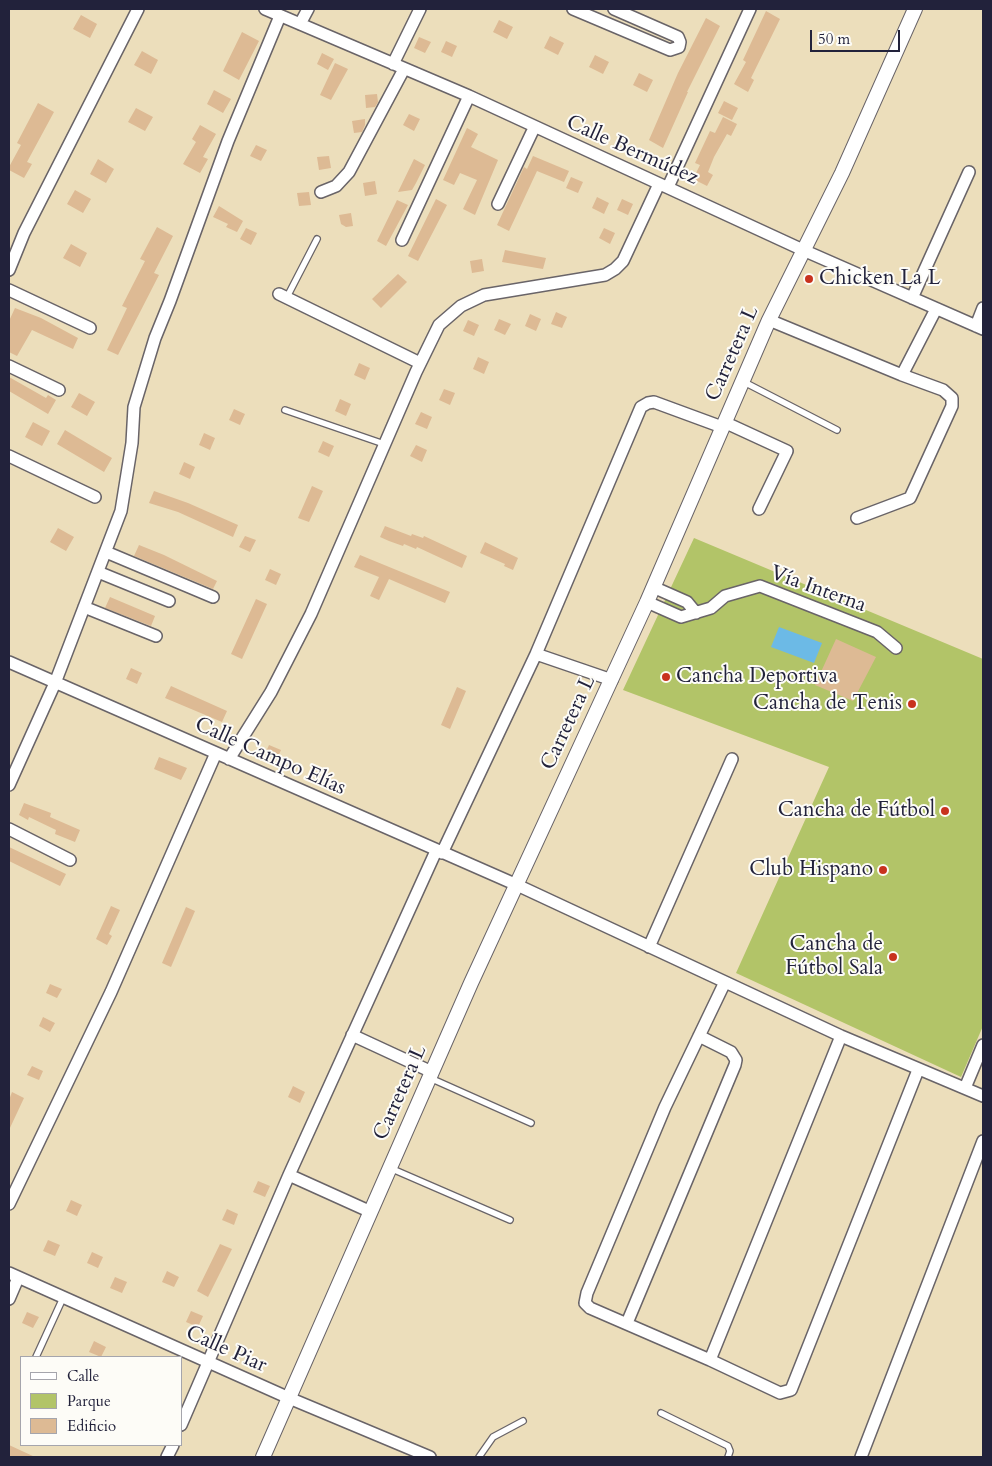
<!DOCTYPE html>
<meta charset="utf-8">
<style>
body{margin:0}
#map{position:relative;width:992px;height:1466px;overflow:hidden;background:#ecdebb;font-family:Cardo,serif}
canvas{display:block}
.frame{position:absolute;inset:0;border:10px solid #22223b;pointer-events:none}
.legend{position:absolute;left:20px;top:1356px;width:162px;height:90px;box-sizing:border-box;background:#fdfcf7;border:1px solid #a5a5ac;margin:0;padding:6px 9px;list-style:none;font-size:15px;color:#22223b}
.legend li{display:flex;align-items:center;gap:10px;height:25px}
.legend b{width:25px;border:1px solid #a5a5ac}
.scale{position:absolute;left:810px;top:30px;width:90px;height:22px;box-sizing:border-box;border:2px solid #22223b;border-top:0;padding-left:6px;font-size:15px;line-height:18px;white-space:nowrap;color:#22223b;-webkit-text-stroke:4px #fdfcf7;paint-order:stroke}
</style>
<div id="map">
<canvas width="992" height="1466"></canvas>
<div class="frame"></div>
<ul class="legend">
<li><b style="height:6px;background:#fff"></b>Calle</li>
<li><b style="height:14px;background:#b2c468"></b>Parque</li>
<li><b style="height:14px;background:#ddba94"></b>Edificio</li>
</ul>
<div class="scale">50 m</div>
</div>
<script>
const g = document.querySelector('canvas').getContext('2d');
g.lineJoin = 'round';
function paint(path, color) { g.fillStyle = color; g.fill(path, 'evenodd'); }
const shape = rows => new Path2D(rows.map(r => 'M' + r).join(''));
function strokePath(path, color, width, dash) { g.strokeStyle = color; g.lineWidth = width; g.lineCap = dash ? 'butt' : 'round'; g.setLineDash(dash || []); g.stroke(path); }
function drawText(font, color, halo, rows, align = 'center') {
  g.font = font + ' Cardo,serif'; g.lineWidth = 4; g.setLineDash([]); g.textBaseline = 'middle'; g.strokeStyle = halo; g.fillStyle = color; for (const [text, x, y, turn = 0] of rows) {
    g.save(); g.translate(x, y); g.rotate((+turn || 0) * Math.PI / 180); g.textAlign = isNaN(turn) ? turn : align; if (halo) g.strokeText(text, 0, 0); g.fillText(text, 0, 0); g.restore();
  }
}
paint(shape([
 [694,538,983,659,983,1026,961,1077,736,973,829,767,623,690]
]), '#b2c468');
paint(shape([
 [779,627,822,643,814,663,771,647]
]), '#6cbae6');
paint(shape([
 [766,11,780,19,751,78,754,80,748,92,734,84,746,62,743,60],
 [81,15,97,24,90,38,73,29],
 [706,18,720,26,687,92,688,92,663,148,649,140,678,73],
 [499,20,513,27,507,39,493,32],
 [242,32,259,41,239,80,223,71],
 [550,36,564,43,558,55,544,48],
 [419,37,431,42,425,53,414,48],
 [446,41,457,46,452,57,441,52],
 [142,51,158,60,151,74,134,65],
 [322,53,334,59,328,70,317,64],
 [595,55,609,62,603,74,589,67],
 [335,63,348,69,331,100,320,95],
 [639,73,653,80,647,92,633,85],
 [214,90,231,99,223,113,207,104],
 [377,94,378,102,375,107,366,108,365,95],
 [724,101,738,108,732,120,718,113],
 [38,103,54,112,27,162,32,164,24,178,9,170,9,167,21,145,17,143],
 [136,108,153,117,145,131,128,122],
 [409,114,420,119,414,131,403,125],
 [723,117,737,124,731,136,727,134,714,157,708,172,713,175,707,186,693,179,700,165,695,163,710,131,715,133],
 [365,119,365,125,362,132,354,133,352,121],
 [200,125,216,134,203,157,208,159,200,173,183,164,196,142,192,139],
 [467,128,478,134,471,147,498,160,475,215,463,209,477,180,460,173,454,185,443,180],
 [256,145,267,150,261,161,250,156],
 [329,156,331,168,319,170,317,157],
 [533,156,569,171,564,182,537,171,509,231,497,225,524,167,527,169],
 [98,159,114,169,106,183,90,174],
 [414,159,425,165,416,183,412,190,398,192],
 [571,177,583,182,578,193,566,188],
 [375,181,377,194,365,196,363,183],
 [75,190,91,199,83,213,67,204],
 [309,192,311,205,299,206,297,193],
 [597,197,609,203,604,214,592,208],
 [436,199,447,205,418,261,408,256],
 [622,199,633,204,628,215,617,210],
 [397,200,408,205,386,246,377,241],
 [219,206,243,221,237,232,226,227,228,224,213,217],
 [351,213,353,226,346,227,341,224,339,215],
 [157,227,173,236,154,273,159,275,118,355,107,350,127,308,122,306,145,261,140,259],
 [246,228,257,233,251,245,240,239],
 [604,228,615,233,610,244,599,238],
 [71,244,87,253,80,267,63,258],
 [505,250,546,258,543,269,502,262],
 [482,259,484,271,472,273,470,261],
 [398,274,407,282,381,308,372,299],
 [15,308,41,318,78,338,73,349,32,330,17,356,9,352,9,321],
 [556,312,567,317,562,328,551,324],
 [530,314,541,319,536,331,525,326],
 [499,319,511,324,505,335,494,330],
 [468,320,479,325,474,336,463,331],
 [478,357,489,362,484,374,473,369],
 [359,363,370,368,365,380,354,375],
 [9,377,46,398,48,395,56,400,48,414,9,391],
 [444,389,455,393,450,405,439,400],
 [79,393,95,402,87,416,71,407],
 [340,399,351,404,346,416,335,411],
 [234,409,245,414,240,425,229,420],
 [421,412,432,417,427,429,415,424],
 [33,422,50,431,42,446,25,437],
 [65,430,112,458,104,472,57,444],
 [204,433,215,438,210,450,199,445],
 [323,441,334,446,329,457,318,452],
 [416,445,427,450,422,462,410,456],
 [184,462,195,467,190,479,179,474],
 [312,486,323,491,309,522,298,518],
 [154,491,188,503,238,525,233,537,178,512,149,503],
 [385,526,411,536,412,534,423,538,424,536,467,556,462,568,417,547,416,549,404,544,403,546,389,541,380,537],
 [58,528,74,537,66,551,50,542],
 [245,536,256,540,250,552,239,547],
 [485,542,518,558,513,570,504,566,505,564,480,553],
 [139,545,164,555,217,581,213,589,134,556],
 [360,555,450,592,445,603,389,579,379,600,370,596,379,577,354,567],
 [270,569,281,574,276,585,265,580],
 [110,597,155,616,151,626,105,608],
 [256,599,267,604,242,659,231,654],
 [836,639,876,657,853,701,815,685],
 [131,668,142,673,137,684,126,679],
 [171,686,227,711,222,722,165,698],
 [457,687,466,691,450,729,441,725],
 [269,745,281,750,276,761,264,756],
 [159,757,187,768,181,780,154,769],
 [24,803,51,813,50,817,80,830,75,842,55,834,56,830,29,817,28,820,19,815],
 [9,847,66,874,60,886,9,861],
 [111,906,120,910,109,934,112,936,107,945,96,939],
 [186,907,195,911,171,967,162,963],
 [50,984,62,989,57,998,46,993],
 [43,1017,55,1023,50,1032,39,1026],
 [32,1066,43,1071,39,1080,27,1075],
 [293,1086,305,1092,300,1103,288,1097],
 [12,1092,24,1098,9,1130,9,1100],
 [258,1181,270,1186,265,1197,253,1192],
 [71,1200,82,1205,77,1216,66,1211],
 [227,1209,238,1214,234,1225,222,1220],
 [48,1240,60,1245,55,1256,43,1251],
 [220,1244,232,1249,208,1297,197,1291],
 [92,1252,103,1257,98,1268,87,1263],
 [167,1271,179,1277,174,1287,162,1282],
 [115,1277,127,1282,122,1293,110,1288],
 [191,1311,203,1316,198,1327,186,1322],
 [27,1312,39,1317,33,1328,22,1323],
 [94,1341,106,1347,101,1357,89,1352],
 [9,1445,35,1457,9,1457]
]), '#ddba94');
const service = shape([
 [287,297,317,239],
 [744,382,837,430],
 [285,410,384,444],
 [430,1078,531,1123],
 [390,1168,510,1220],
 [36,1357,63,1298],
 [661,1413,728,1446,730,1451,728,1457],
 [479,1457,493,1437,523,1421]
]);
const minor = shape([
 [265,9,469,96,803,250,983,329],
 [573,9,670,50,679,47,680,42,678,37,614,9],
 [300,24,308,9],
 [393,64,420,9],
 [668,187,750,9],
 [321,192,336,186,349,172,404,69],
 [498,204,534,128],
 [402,240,469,96],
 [9,270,24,233,138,9],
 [9,290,90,328],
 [279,294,420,363],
 [912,298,969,172],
 [769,320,902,375,943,390,952,398,952,406,910,498,857,518],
 [976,326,983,308],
 [9,366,59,390],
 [902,375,936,309],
 [724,422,787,451,759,509],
 [9,456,95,497],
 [106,552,213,597],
 [98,572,169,601],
 [653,587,687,602,696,613],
 [647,602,681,617,711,608,725,596,760,586,877,632,896,648],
 [84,607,156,636],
 [536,654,612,680],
 [9,662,517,885,841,1036,983,1096],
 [229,759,271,692,311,614,416,372,439,325,461,306,484,295,605,275,615,269,623,261,659,184],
 [9,785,55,683,121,511,132,443,134,407,155,338,170,301,228,141,280,16],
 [9,829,70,860],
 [442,853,536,654,641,407,648,403,654,402,722,427],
 [649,947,732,759],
 [725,982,665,1107,587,1293,585,1303,590,1308,710,1360,780,1393,791,1390,918,1070],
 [352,1035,432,1072],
 [965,1088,983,1045],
 [289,1175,371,1212],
 [9,1204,111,992,216,753],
 [9,1273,289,1398,430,1457],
 [9,1299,18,1278],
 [627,1323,735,1065,736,1060,731,1052,699,1036],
 [710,1360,841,1036],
 [181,1425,289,1175,436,851],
 [167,1457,173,1445],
 [861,1457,983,1141]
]);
const tertiary = shape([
 [263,1457,471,983,647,602,769,320,842,173,915,9]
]);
strokePath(service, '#696468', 8);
strokePath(minor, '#696468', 14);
strokePath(tertiary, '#696468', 16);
strokePath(service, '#fff', 5.5);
strokePath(minor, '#fff', 11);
strokePath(tertiary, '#fff', 14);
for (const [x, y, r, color] of [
 [809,279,5,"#c8321e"],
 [666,677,5,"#c8321e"],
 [912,704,5,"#c8321e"],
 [945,811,5,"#c8321e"],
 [883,870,5,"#c8321e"],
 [893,957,5,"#c8321e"]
]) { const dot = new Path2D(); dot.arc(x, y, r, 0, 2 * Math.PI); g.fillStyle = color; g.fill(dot); strokePath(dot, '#fdfcf7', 2); }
drawText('21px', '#22223b', '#fdfcf7', [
 ["Calle Bermúdez",632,151,24],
 ["Carretera L",733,354,-66],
 ["Vía Interna",818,590,20],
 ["Carretera L",569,723,-65],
 ["Calle Campo Elías",270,757,24],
 ["Carretera L",401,1093,-66],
 ["Calle Piar",226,1350,24]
]);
drawText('21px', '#22223b', '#fdfcf7', [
 ["Chicken La L",819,279,"left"],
 ["Cancha Deportiva",676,677,"left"],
 ["Cancha de Tenis",902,704],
 ["Cancha de Fútbol",935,811],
 ["Club Hispano",873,870],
 ["Cancha de",883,945],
 ["Fútbol Sala",883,969]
], 'right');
</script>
